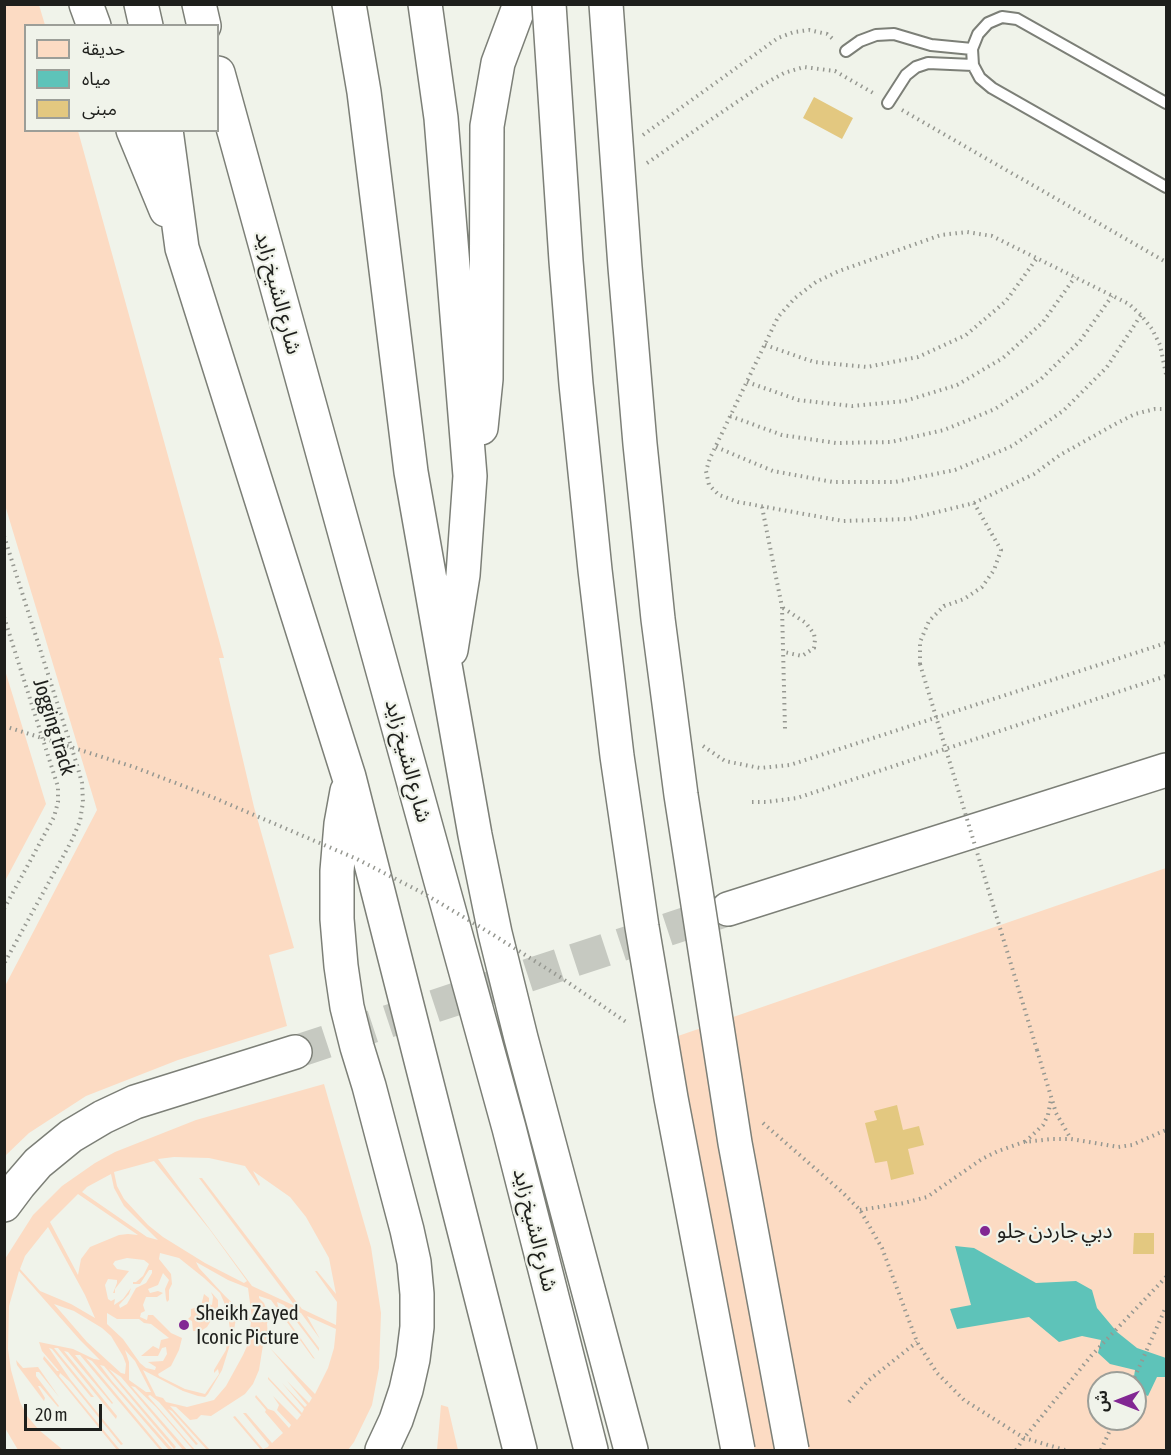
<!DOCTYPE html>
<meta charset="utf-8">
<style>
body{margin:0}
#map{position:relative;width:1171px;height:1455px;overflow:hidden;background:#f0f3ea;font-family:"Asap Condensed","Noto Sans Arabic",sans-serif}
canvas{display:block}
.frame{position:absolute;inset:0;border:6px solid #1e1f1c;pointer-events:none}
.legend{position:absolute;left:24px;top:24px;width:195px;height:108px;box-sizing:border-box;background:#f0f3ea;border:2px solid #9c9e98;margin:0;padding:8px 10px;list-style:none;font-size:18px;color:#1e1f1c}
.legend li{display:flex;align-items:center;gap:12px;height:30px}
.legend b{width:30px;border:2px solid #9c9e98}
.north{position:absolute;left:1087px;top:1371px;width:60px;height:60px;box-sizing:border-box;background:#f0f3ea;border:2px solid #9c9e98;border-radius:50%;rotate:270deg;font-size:16px;font-weight:700;line-height:24px;text-align:center;color:#1e1f1c}
.north::after{content:'';display:block;margin:auto;width:21px;height:27px;background:#822793;clip-path:polygon(50% 0,100% 100%,50% 72%,0 100%)}
.scale{position:absolute;left:24px;top:1404px;width:78px;height:27px;box-sizing:border-box;border:3px solid #1e1f1c;border-top:0;padding-left:8px;font-size:18px;line-height:21px;white-space:nowrap;color:#1e1f1c;-webkit-text-stroke:4px #f0f3ea;paint-order:stroke}
</style>
<div id="map">
<canvas width="1171" height="1455"></canvas>
<div class="frame"></div>
<ul class="legend">
<li><b style="height:16px;background:#fcdbc3"></b>حديقة</li>
<li><b style="height:16px;background:#5ec3b9"></b>مياه</li>
<li><b style="height:16px;background:#e3c880"></b>مبنى</li>
</ul>
<div class="north">ش</div>
<div class="scale">20 m</div>
</div>
<script>
const g = document.querySelector('canvas').getContext('2d');
g.lineJoin = 'round';
function paint(path, color) { g.fillStyle = color; g.fill(path, 'evenodd'); }
const shape = rows => new Path2D(rows.map(r => 'M' + r).join(''));
function strokePath(path, color, width, dash) { g.strokeStyle = color; g.lineWidth = width; g.lineCap = dash ? 'butt' : 'round'; g.setLineDash(dash || []); g.stroke(path); }
function drawText(font, color, halo, rows, align = 'center') {
  g.font = font + ' "Asap Condensed","Noto Sans Arabic",sans-serif'; g.lineWidth = 4.5; g.setLineDash([]); g.textBaseline = 'middle'; g.strokeStyle = halo; g.fillStyle = color; for (const [text, x, y, turn = 0] of rows) {
    g.save(); g.translate(x, y); g.rotate((+turn || 0) * Math.PI / 180); g.textAlign = isNaN(turn) ? turn : align; if (halo) g.strokeText(text, 0, 0); g.fillText(text, 0, 0); g.restore();
  }
}
paint(shape([
 [39,5,45,25,26,26,26,130,78,131,224,658,219,658,254,807,294,948,269,955,287,1026,178,1060,86,1096,29,1133,5,1156,5,986,97,810,5,505,5,5],
 [4,667,46,804,5,881,4,881],
 [1166,868,1166,1450,728,1450,678,1036],
 [1099,1383,1135,1383,1135,1419,1099,1419],
 [324,1084,371,1247,381,1313,379,1368,372,1405,354,1442,348,1450,261,1450,233,1417,235,1416,263,1449,268,1447,269,1445,243,1413,246,1413,272,1443,283,1433,265,1412,266,1410,255,1397,256,1395,268,1409,274,1411,289,1428,291,1425,277,1410,279,1405,273,1396,297,1420,301,1415,268,1379,268,1377,302,1413,304,1409,282,1383,305,1407,307,1405,287,1381,309,1403,312,1398,270,1348,315,1394,328,1368,334,1348,336,1329,307,1316,320,1339,301,1313,290,1309,319,1348,319,1351,284,1305,277,1302,278,1306,315,1359,313,1358,271,1300,259,1296,259,1298,264,1303,269,1316,267,1324,268,1335,263,1345,259,1370,253,1384,245,1394,211,1416,201,1415,197,1419,190,1420,176,1407,170,1406,210,1450,207,1450,172,1411,168,1409,198,1444,196,1445,159,1402,150,1395,148,1396,195,1450,193,1450,156,1407,135,1387,131,1386,187,1450,183,1450,121,1377,109,1369,176,1447,174,1449,104,1366,100,1365,112,1381,173,1450,169,1450,92,1361,86,1358,163,1450,160,1450,80,1355,75,1355,113,1403,112,1404,68,1352,64,1351,117,1416,116,1419,58,1348,54,1348,94,1397,91,1397,52,1349,49,1348,70,1379,123,1444,121,1445,70,1382,60,1373,59,1376,120,1450,117,1450,43,1359,44,1356,57,1371,59,1371,42,1351,39,1342,73,1349,94,1359,100,1360,80,1340,19,1271,9,1306,8,1349,11,1370,20,1402,27,1416,39,1430,63,1450,18,1450,5,1428,5,1259,33,1215,62,1186,95,1163,115,1152,196,1120],
 [174,1157,209,1158,245,1166,259,1186,260,1184,253,1171,290,1197,306,1217,329,1258,336,1294,317,1271,315,1271,337,1302,336,1325,302,1309,202,1178,199,1178,295,1306,252,1286,158,1159],
 [154,1161,210,1230,247,1281,244,1283,205,1263,163,1237,148,1225,124,1199,117,1186,114,1172],
 [111,1174,114,1188,124,1206,158,1240,147,1237,82,1192,87,1187],
 [78,1194,138,1235,128,1234,119,1235,90,1247,81,1259,78,1275,50,1222],
 [48,1227,85,1295,95,1318,71,1304,40,1291,20,1269,25,1256],
 [160,1253,179,1258,204,1278,220,1293,227,1309,230,1330,228,1334,226,1350,214,1370,214,1373,218,1369,219,1374,205,1394,185,1389,159,1376,158,1374,171,1366,179,1350,182,1338,171,1333,153,1315,148,1315,147,1320,140,1317,141,1313,145,1311,143,1305,146,1297,157,1297,163,1293,158,1291,150,1293,148,1289,158,1285,163,1273,169,1280,165,1289,166,1299,167,1302,169,1300,169,1290,172,1284,171,1274,159,1259],
 [127,1258,144,1260,149,1264,143,1276,136,1282,133,1282,133,1284,140,1284,149,1270,152,1270,152,1273,146,1283,136,1288,127,1304,120,1308,119,1305,129,1294,131,1288,123,1299,114,1305,115,1299,111,1301,108,1299,105,1285,108,1279,117,1280,117,1283,113,1293,115,1293,115,1289,129,1271,117,1269,113,1264,115,1261],
 [196,1262,228,1280,248,1288,252,1318,248,1318,225,1296,199,1268],
 [229,1301,251,1322,248,1344,243,1355,226,1386,214,1400,187,1407,166,1402,163,1398,156,1396,143,1370,183,1391,198,1396,205,1397,208,1394,222,1370,233,1335,236,1319,231,1320],
 [54,1304,74,1311,102,1328,111,1336,123,1356,126,1364,125,1374,121,1373,87,1342],
 [107,1313,117,1319,139,1319,144,1323,151,1324,169,1338,161,1340,159,1349,153,1346,141,1356,158,1356,162,1348,166,1347,167,1354,163,1361,148,1362,156,1367,155,1370,146,1368,140,1363,123,1339,107,1324],
 [125,1350,135,1361,151,1392,146,1392,129,1380,129,1362],
 [211,1292,218,1300,218,1309,207,1327,201,1331,193,1331,192,1321,188,1319,191,1316,191,1309,201,1306,204,1294,209,1298,209,1304,212,1305,213,1297],
 [16,1360,23,1368,38,1367,59,1397,39,1372,36,1372,36,1376,59,1406,58,1407,40,1386,38,1386,45,1398,44,1401,17,1365],
 [441,1405,448,1407,458,1450,437,1450]
]), '#fcdbc3');
paint(shape([
 [955,1246,974,1248,1036,1283,1076,1281,1092,1290,1097,1308,1117,1332,1137,1348,1166,1358,1166,1377,1157,1377,1148,1396,1135,1390,1135,1383,1133,1383,1135,1370,1110,1364,1098,1353,1101,1340,1082,1336,1059,1342,1029,1317,957,1329,950,1309,971,1305]
]), '#5ec3b9');
paint(shape([
 [814,97,853,118,842,139,803,118],
 [897,1105,903,1130,919,1126,924,1145,908,1149,914,1174,891,1180,887,1161,875,1163,865,1123,877,1120,874,1111],
 [1134,1233,1154,1233,1154,1254,1133,1254]
]), '#e3c880');
strokePath(shape([
 [295,1052,727,910]
]), '#c6c9c1', 33, [33, 16]);
const lane = shape([
 [846,51,860,41,876,35,894,34,931,45,972,49],
 [888,103,906,75,916,67,928,63,973,65],
 [1166,103,1017,19,1002,17,988,23,978,34,972,49,973,65,980,78,992,88,1166,187]
]);
const highway = shape([
 [86,4,94,26],
 [141,4,146,26],
 [199,4,204,26],
 [349,4,364,92,411,472,475,835,495,933,521,1038,631,1450],
 [425,4,441,118,470,476,463,575,451,650],
 [218,73,509,1128,591,1450],
 [133,130,166,210],
 [166,130,182,248,349,777,520,1450],
 [481,428,486,379,487,126,498,63,520,4],
 [347,791,341,824,337,871,337,919,341,966,347,1007,357,1047,369,1086,407,1230,414,1262,417,1294,417,1327,413,1359,406,1390,396,1420,382,1450],
 [728,909,1166,770],
 [4,1205,19,1185,38,1163,71,1136,103,1117,135,1102,295,1052]
]);
strokePath(lane, '#7c7f77', 14);
strokePath(highway, '#7c7f77', 36);
strokePath(shape([
 [902,110,1166,262],
 [643,135,778,38,794,32,809,30,827,34,834,40],
 [647,163,759,87,784,73,804,67,835,71,875,94],
 [765,345,814,362,867,367,918,357,966,335,1006,301,1037,258],
 [1166,374,1160,345,1152,329,1141,315,1129,304,992,236,967,232,941,235,839,271,816,282,795,298,778,317,710,458,706,471,709,485,719,495,738,502,843,521,909,519,974,503,1034,474,1060,455,1117,423,1135,414,1155,409,1166,409],
 [747,382,798,400,852,406,905,401,957,385,1003,358,1043,322,1075,277],
 [730,416,782,435,836,443,891,442,944,430,995,409,1041,379,1080,341,1112,296],
 [716,447,773,471,833,482,895,482,955,470,1012,446,1063,411,1107,367,1141,315],
 [762,507,782,607,785,729],
 [4,536,77,765,82,783,83,802,80,821,72,840,4,964],
 [783,608,806,623,814,634,815,640,814,648,802,656,784,652],
 [4,617,58,787,58,802,54,817,4,909],
 [920,664,920,642,929,621,944,606,964,599,982,587,994,570,1001,550,974,503],
 [703,746,725,761,760,768,790,765,1166,643],
 [752,802,766,802,797,798,1166,676],
 [1037,1050,1056,1113,1071,1139],
 [763,1123,842,1192,860,1210,882,1248,917,1342,937,1373,964,1400,1024,1438,1065,1450],
 [1025,1142,1043,1125,1048,1115,1051,1099],
 [860,1210,904,1203,927,1197,982,1159,998,1151,1024,1142,1052,1139,1071,1139,1118,1147,1132,1145,1166,1130],
 [1132,1383,1166,1307],
 [849,1402,869,1380,917,1342],
 [1016,1450,1024,1438,1091,1356,1166,1277],
 [1101,1450,1115,1419]
]), '#969891', 4, [1.5, 4.5]);
strokePath(lane, '#fff', 10);
strokePath(highway, '#fff', 33);
const highwayBridge = shape([
 [549,4,566,261,576,384,595,570,617,756,642,927,671,1098,738,1450],
 [606,4,625,267,640,444,658,619,681,795,735,1143,792,1450]
]);
strokePath(highwayBridge, '#7c7f77', 36, []);
strokePath(shape([
 [920,664,1037,1050],
 [4,726,134,767,212,797,357,859,423,893,492,934,560,977,629,1024]
]), '#969891', 4, [1.5, 4.5]);
strokePath(highwayBridge, '#fff', 33);
for (const [x, y, r, color] of [
 [985,1231,6,"#822793"],
 [184,1325,6,"#822793"]
]) { const dot = new Path2D(); dot.arc(x, y, r, 0, 2 * Math.PI); g.fillStyle = color; g.fill(dot); strokePath(dot, '#f0f3ea', 2); }
drawText('21px', '#1e1f1c', '#f0f3ea', [
 ["شارع الشيخ زايد",278,293,75],
 ["Jogging track",54,727,73],
 ["شارع الشيخ زايد",408,761,75],
 ["شارع الشيخ زايد",535,1230,76]
]);
drawText('21px', '#1e1f1c', '#f0f3ea', [
 ["دبي جاردن جلو",997,1231],
 ["Sheikh Zayed",196,1313],
 ["Iconic Picture",196,1337]
], 'left');
</script>
